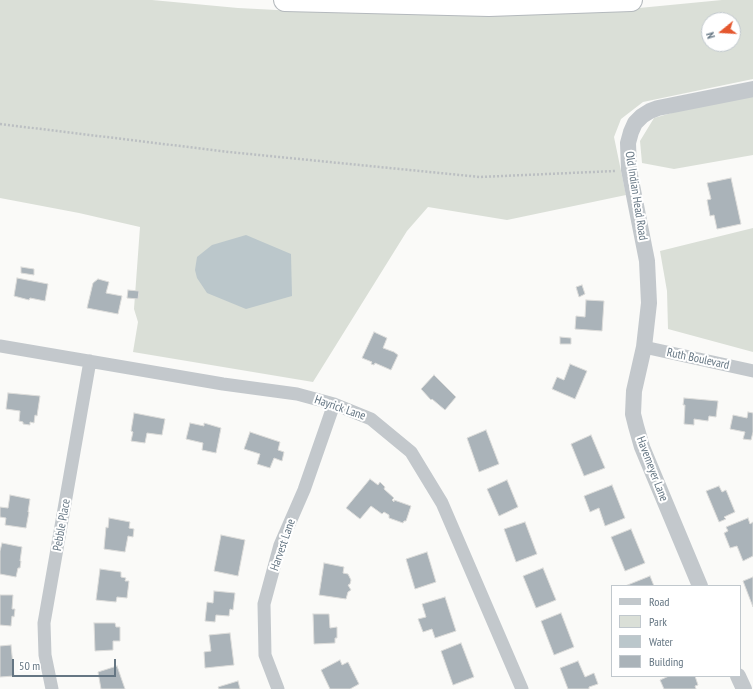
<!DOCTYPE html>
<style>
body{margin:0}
#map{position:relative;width:753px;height:689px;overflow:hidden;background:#fafaf8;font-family:"PT Sans Narrow",sans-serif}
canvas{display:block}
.legend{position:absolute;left:611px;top:585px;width:130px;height:92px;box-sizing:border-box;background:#fff;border:1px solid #c1c8cd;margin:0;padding:5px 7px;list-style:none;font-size:12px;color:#657683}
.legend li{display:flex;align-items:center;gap:8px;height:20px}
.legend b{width:20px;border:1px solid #c1c8cd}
.north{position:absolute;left:701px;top:12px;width:40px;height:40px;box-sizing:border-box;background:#fff;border:1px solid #c1c8cd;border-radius:50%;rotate:252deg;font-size:11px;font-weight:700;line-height:16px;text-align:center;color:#657683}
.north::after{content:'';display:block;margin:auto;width:14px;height:18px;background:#e4572e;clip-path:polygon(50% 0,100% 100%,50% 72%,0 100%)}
.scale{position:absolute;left:12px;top:659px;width:104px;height:18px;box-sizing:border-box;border:2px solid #657683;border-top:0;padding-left:5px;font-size:12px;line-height:14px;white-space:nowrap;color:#657683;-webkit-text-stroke:3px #fff;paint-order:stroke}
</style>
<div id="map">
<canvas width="753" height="689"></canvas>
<ul class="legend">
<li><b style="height:5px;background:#c3c8cc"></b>Road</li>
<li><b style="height:11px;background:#dadfd7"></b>Park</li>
<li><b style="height:11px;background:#bbc7cb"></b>Water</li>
<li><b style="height:11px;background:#aab3b9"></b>Building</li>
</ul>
<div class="north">N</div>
<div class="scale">50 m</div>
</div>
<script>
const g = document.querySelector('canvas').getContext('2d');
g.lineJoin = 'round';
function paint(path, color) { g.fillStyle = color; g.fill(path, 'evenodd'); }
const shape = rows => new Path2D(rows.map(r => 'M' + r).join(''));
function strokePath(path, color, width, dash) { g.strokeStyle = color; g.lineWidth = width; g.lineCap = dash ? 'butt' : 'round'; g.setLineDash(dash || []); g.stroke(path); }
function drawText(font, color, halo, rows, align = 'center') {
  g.font = font + ' "PT Sans Narrow",sans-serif'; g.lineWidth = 4; g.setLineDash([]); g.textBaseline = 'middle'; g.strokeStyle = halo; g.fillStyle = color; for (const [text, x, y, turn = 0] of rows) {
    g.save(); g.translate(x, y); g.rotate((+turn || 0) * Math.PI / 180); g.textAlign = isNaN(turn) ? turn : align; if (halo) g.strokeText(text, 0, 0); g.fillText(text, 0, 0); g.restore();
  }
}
paint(shape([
 [0,0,152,0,238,8,335,13,444,14,639,8,722,0,753,0,753,79,643,102,621,119,614,137,626,195,507,220,428,207,407,231,313,382,133,352,138,322,134,309,140,227,79,213,0,198],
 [709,20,733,20,733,44,709,44],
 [753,96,753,155,674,169,642,163,640,141,654,118,689,108],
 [753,228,753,352,668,329,667,291,660,251]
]), '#dadfd7');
paint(shape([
 [246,235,291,254,292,296,246,309,207,293,197,278,195,270,197,257,212,245]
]), '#bbc7cb');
const building = shape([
 [731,178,741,224,717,229,714,215,710,216,707,200,711,199,707,183,731,178],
 [21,267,34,269,34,275,21,273,21,267],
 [17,278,48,284,45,301,30,298,29,300,14,296,17,278],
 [98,279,109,282,106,293,122,296,118,314,87,308,93,283,98,279],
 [582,285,585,294,579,297,576,287,582,285],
 [128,290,139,291,138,299,127,298,128,290],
 [586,300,604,301,602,331,575,329,576,316,585,317,586,300],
 [374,332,387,338,383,348,394,352,398,355,391,370,375,363,374,365,371,364,372,362,362,358,374,332],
 [560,337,571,338,571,344,560,344,560,337],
 [570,364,587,371,575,399,552,389,557,377,564,380,570,364],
 [434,375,456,397,445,410,432,399,431,400,421,389,434,375],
 [8,393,40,396,37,416,35,415,34,423,30,422,30,425,23,424,23,422,19,421,20,411,6,409,8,393],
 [684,398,718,401,716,417,709,416,708,421,694,419,694,425,684,424,685,405,683,405,684,398],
 [748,412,753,413,753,432,751,440,743,439,745,432,730,429,733,415,747,418,748,412],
 [134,413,165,419,162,435,147,433,145,443,131,441,133,432,131,431,134,413],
 [190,423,204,426,204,423,221,428,216,453,202,450,203,443,186,439,190,423],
 [486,430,499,464,479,472,467,438,486,430],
 [250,432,280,442,278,450,284,452,282,461,274,458,270,468,257,464,260,454,244,449,250,432],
 [591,435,605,468,584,476,571,444,591,435],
 [370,479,378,485,380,482,385,487,384,489,394,498,392,500,394,502,394,500,411,506,406,521,404,521,403,523,389,518,389,515,384,512,382,514,371,506,360,519,346,508,370,479],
 [507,480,518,507,499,516,487,489,507,480],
 [612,485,625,518,605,526,599,508,590,512,584,496,612,485],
 [719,486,722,492,726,490,735,512,724,517,726,519,719,522,706,491,719,486],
 [10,495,30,499,28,512,29,512,26,528,5,525,6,518,0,517,0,507,8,508,10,495],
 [109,518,130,522,129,528,134,529,133,537,128,536,125,552,104,549,106,527,108,528,109,518],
 [748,518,750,524,753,522,753,556,743,561,737,546,730,548,724,533,728,531,726,527,748,518],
 [525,522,537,554,516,562,504,529,525,522],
 [631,529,645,563,625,571,611,537,631,529],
 [221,535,245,540,238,576,214,571,221,535],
 [2,543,22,547,20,561,21,561,20,568,18,568,16,577,0,574,0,551,2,543],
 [427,552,436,582,415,589,406,559,427,552],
 [324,563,344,567,343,573,348,574,351,580,350,584,348,585,351,590,348,592,346,599,319,595,324,563],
 [543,568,556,600,536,608,523,576,543,568],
 [100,569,121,572,121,577,126,578,125,581,129,581,127,598,117,597,116,602,96,600,100,569],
 [650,576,654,586,625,586,650,576],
 [753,577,753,607,743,581,753,577],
 [214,591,235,593,233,610,230,609,229,616,216,615,215,622,205,621,207,602,213,603,214,591],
 [0,595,13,595,12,609,15,609,14,617,12,616,11,626,0,625,0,595],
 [445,597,456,631,435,638,432,629,423,632,418,619,426,617,422,604,445,597],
 [561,613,574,647,554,655,541,621,561,613],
 [313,614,329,614,330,628,337,627,337,638,335,638,335,643,314,644,313,614],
 [94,623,115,623,116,627,120,627,120,641,113,641,113,650,95,651,94,623],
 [230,633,234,665,205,668,204,652,211,651,209,635,230,633],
 [461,643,474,677,453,685,441,651,461,643],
 [11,645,14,676,0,677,0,646,11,645],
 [340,660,342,665,348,662,359,684,350,689,330,689,321,670,340,660],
 [578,661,585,677,594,673,598,684,589,687,589,689,568,689,560,668,578,661],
 [117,666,125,689,101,689,98,672,117,666],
 [669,676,695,676,698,685,695,686,696,689,664,689,660,680,669,676],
 [238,681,240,689,219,689,218,687,238,681]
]);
paint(building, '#aab3b9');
strokePath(building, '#dcdcda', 1);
const motorway = shape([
 [285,0,489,5,631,0]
]);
strokePath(motorway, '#b4b9bd', 24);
strokePath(shape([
 [0,124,229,152,480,177,615,171]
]), '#bbbfc2', 2.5, [2, 2]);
strokePath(shape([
 [0,346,223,384,297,394,334,404,371,419,411,452,442,503,522,689],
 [644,347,753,371],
 [52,689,45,655,44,623,90,361],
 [278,689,265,655,264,604,280,545,304,490,334,404]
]), '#c3c8cc', 13);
strokePath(shape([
 [700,586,642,447,636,426,633,414,634,391,644,347,649,303,647,261,629,170,628,143,631,132,635,123,642,116,650,111,658,108,753,89],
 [738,676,744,689]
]), '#c3c8cc', 16);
strokePath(motorway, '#fff', 22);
drawText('12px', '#657683', '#fff', [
 ["Old Indian Head Road",636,196,81],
 ["Ruth Boulevard",698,359,12],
 ["Hayrick Lane",340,408,19],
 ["Havemeyer Lane",652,469,69],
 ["Pebble Place",62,525,-80],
 ["Harvest Lane",283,545,-71]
]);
</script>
